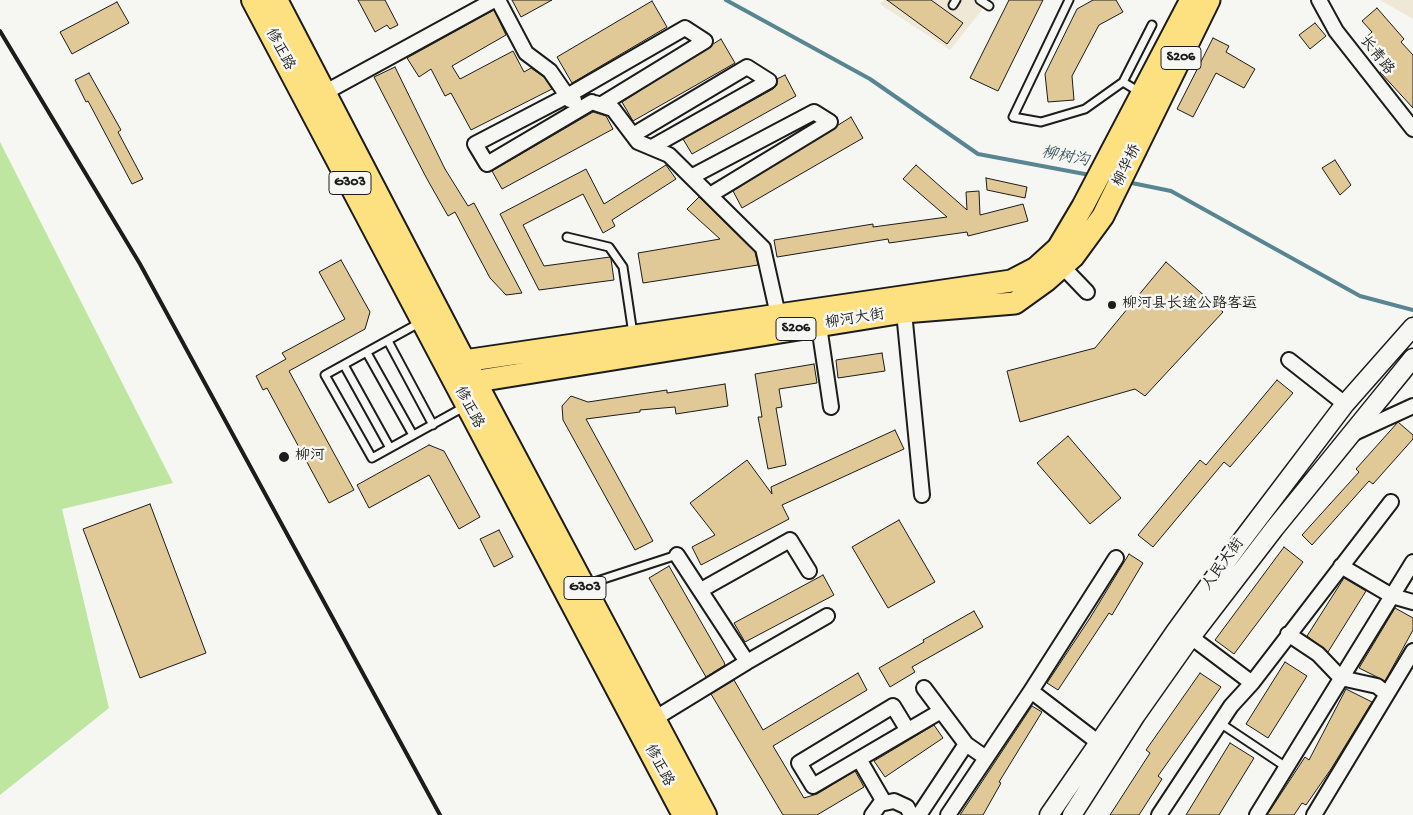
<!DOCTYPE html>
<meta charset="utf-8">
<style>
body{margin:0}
canvas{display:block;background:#f6f6f2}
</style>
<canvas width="1413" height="815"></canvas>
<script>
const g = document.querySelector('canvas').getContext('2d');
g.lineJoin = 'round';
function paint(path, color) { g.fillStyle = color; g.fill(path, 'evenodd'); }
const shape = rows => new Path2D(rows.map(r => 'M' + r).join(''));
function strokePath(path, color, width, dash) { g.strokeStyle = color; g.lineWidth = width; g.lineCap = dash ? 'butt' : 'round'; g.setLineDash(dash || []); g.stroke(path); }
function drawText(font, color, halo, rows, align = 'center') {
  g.font = font + ' "Gochi Hand","LXGW WenKai TC",sans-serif'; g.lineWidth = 5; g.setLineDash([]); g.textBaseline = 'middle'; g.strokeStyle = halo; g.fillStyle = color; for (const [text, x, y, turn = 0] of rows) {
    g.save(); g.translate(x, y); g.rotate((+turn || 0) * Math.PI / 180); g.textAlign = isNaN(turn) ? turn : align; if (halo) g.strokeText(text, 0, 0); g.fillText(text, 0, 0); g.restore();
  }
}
paint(shape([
 [884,0,990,0,950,50,880,4],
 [1380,0,1413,0,1413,19]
]), '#f0e8d7');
paint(shape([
 [0,142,173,483,62,509,109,708,0,795]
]), '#bfe6a1');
strokePath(shape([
 [726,0,870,79,978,154,1090,175],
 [1127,182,1171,191,1360,296,1413,310]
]), '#588592', 4);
const building = shape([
 [358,0,385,0,398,25,390,29,387,25,375,32,358,0],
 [512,0,552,0,521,17,512,0],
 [887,0,931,0,963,23,947,44,887,0],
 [1009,0,1043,0,998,91,970,78,1009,0],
 [1093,0,1116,0,1123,12,1099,25,1072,76,1074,100,1048,102,1045,74,1077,9,1093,0],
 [652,1,667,27,572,83,557,57,652,1],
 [117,2,129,23,72,54,60,32,117,2],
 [1377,8,1404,39,1401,42,1413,55,1413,108,1380,72,1385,68,1362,41,1372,32,1362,21,1377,8],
 [494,10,506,35,452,66,460,79,513,51,524,72,531,68,544,77,552,89,471,130,451,93,445,96,431,69,419,77,407,58,494,10],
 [1315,23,1326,36,1310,49,1299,35,1315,23],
 [1213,38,1229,46,1226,52,1255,69,1244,88,1216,73,1193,117,1177,109,1213,38],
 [721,39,735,63,633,121,622,102,721,39],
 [395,67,445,169,468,206,474,203,522,293,506,295,490,278,455,212,448,216,427,179,374,77,395,67],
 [89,73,121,130,118,132,143,179,132,184,88,101,86,102,75,80,89,73],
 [785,75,796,96,692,154,683,139,773,89,777,85,777,79,785,75],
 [593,112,606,116,613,129,502,189,492,171,593,112],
 [851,117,863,138,742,208,733,191,851,117],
 [1335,160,1351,185,1340,195,1322,168,1335,160],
 [666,165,676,179,612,220,615,226,603,233,583,194,523,225,544,266,610,257,611,259,614,280,539,290,500,214,586,169,604,204,666,165],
 [916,165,967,210,966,192,979,191,980,215,1023,204,1028,221,968,236,967,232,889,243,888,239,777,257,774,240,873,224,873,227,947,217,903,179,916,165],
 [986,178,1027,187,1025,198,987,190,986,178],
 [699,197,755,252,758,265,643,283,638,253,720,239,687,209,699,197],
 [341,260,370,312,365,329,289,371,354,490,329,503,267,388,263,390,256,376,286,359,282,353,345,319,319,272,341,260],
 [1166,262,1223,312,1145,396,1135,389,1020,422,1007,371,1095,348,1166,262],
 [882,353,885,371,838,378,836,360,882,353],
 [814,364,817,383,779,389,782,407,776,408,786,465,768,469,758,417,762,417,755,374,814,364],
 [1277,380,1293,393,1230,467,1224,462,1153,547,1138,535,1200,460,1206,465,1277,380],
 [725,384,728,406,676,414,675,407,640,410,640,412,586,419,653,541,635,550,563,420,562,406,571,396,588,402,667,390,667,393,725,384],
 [1398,422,1413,435,1413,439,1373,484,1369,481,1312,545,1302,535,1359,472,1356,469,1398,422],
 [895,430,904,449,782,505,789,519,701,565,692,547,715,535,690,503,747,460,772,494,771,487,895,430],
 [1068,436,1121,498,1090,524,1037,463,1068,436],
 [429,445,444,451,480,517,459,529,429,475,369,508,357,485,429,445],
 [150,504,206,653,140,678,83,529,150,504],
 [899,520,935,582,888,608,852,547,899,520],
 [499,530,513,557,494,567,480,539,499,530],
 [1284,547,1303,562,1234,654,1215,640,1284,547],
 [1129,554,1143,563,1112,615,1109,613,1058,690,1047,683,1090,618,1129,554],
 [669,566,724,662,725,665,706,677,649,578,669,566],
 [823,575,834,595,745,642,734,623,823,575],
 [1344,578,1366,591,1328,652,1307,636,1344,578],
 [1395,608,1413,618,1413,630,1385,681,1359,668,1395,608],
 [974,611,983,627,912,667,915,672,890,687,879,668,924,642,923,640,974,611],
 [1285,662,1307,676,1268,738,1246,724,1285,662],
 [858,673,867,690,773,746,804,798,817,794,855,771,864,787,817,815,783,815,711,694,734,680,763,730,858,673],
 [1200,673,1221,687,1158,776,1162,779,1139,815,1110,815,1150,753,1146,750,1200,673],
 [1346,689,1372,702,1331,769,1306,805,1302,803,1294,815,1267,815,1305,757,1309,760,1346,689],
 [1032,706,1042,712,999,782,1001,783,983,815,960,815,1032,706],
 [934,725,943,738,885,777,874,761,934,725],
 [1230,743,1254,758,1219,815,1186,815,1230,743]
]);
paint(building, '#e1c897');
strokePath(building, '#1c1c1c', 1);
const service = shape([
 [980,0,989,6],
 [1069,0,1013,117,1041,122,1085,109,1123,82,1152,25],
 [953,5,956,0],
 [1123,82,1141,93],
 [567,237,609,247,623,267,633,334],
 [421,322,325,375,372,458,464,407],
 [388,341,433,425],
 [367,353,413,435],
 [344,365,390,448],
 [585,585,677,555],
 [1220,723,1286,767]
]);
const minor = shape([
 [498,0,526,53,550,71,570,100,574,100],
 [1319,0,1336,31,1413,129],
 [324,93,494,0],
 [592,102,487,164,475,144,567,96,685,28,705,41,602,104],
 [595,103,613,109,638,142,669,155,763,248,778,315],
 [633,135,747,67,769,81,652,147],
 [691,177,814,112,830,122,710,195],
 [1062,266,1087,292],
 [904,312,922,495],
 [819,326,831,407],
 [1289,360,1345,404],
 [1352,434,1413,406],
 [677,555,747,662,827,616],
 [1341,566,1392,596,1413,602],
 [701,590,790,540,809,571],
 [1288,634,1318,654,1341,678,1377,686,1387,694],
 [1191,637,1252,683],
 [924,688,966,744,986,758],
 [1031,691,1099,743],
 [654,719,747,662],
 [907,729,893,706,799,763,813,786,941,711],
 [859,759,884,802],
 [872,815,880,804,894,801,907,807,911,815],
 [919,815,966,744],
 [948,815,1031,691,1116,558],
 [1159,815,1231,706,1252,683,1391,502],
 [1257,815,1413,562],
 [1314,815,1413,651]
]);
const tertiary = shape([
 [1049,815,1175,632,1239,544,1345,404,1413,327],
 [1072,815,1136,715,1191,637,1274,529,1413,358]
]);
const primary = shape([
 [447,366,464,361,1011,281,1036,268,1058,248,1083,206,1191,0],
 [459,384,904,312,1015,303,1047,280,1073,257,1103,216,1209,0]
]);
const trunk = shape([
 [253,0,684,815],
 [276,0,464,361,705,815]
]);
strokePath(service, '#1c1c1c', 11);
strokePath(minor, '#1c1c1c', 18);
strokePath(tertiary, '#1c1c1c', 21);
strokePath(primary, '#1c1c1c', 25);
strokePath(trunk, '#1c1c1c', 26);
strokePath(service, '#f6f6f2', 7);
strokePath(minor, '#f6f6f2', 14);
strokePath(tertiary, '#f6f6f2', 18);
strokePath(primary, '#fde080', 21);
strokePath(trunk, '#fde080', 22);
strokePath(shape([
 [0,31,140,264,440,815]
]), '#1c1c1c', 4);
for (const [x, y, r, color] of [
 [1112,305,5,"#1c1c1c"],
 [284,457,6,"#1c1c1c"]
]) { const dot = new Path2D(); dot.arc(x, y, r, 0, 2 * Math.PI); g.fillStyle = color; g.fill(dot); strokePath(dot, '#f6f6f2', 2); }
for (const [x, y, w] of [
 [1181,58,40],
 [350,183,42],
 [796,329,40],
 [585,588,42]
]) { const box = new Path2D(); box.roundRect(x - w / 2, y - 11.5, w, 23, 4); g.fillStyle = '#f6f6f2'; g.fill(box); strokePath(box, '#1c1c1c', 1); }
drawText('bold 14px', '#1c1c1c', null, [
 ["S206",1181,58],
 ["G303",350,183],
 ["S206",796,329],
 ["G303",585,588]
]);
drawText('15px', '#1c1c1c', '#f6f6f2', [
 ["修正路",279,50,62],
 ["长青路",1376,56,52],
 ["柳华桥",1128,166,-64],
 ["柳河大街",855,320,-9],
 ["修正路",468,408,62],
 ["人民大街",1224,565,-54],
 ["修正路",658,766,62]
]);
drawText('15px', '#1c1c1c', '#f6f6f2', [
 ["柳河县长途公路客运",1122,305],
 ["柳河",295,457]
], 'left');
drawText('italic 16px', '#3f5961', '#f6f6f2', [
 ["柳树沟",1065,158,11]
]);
</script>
